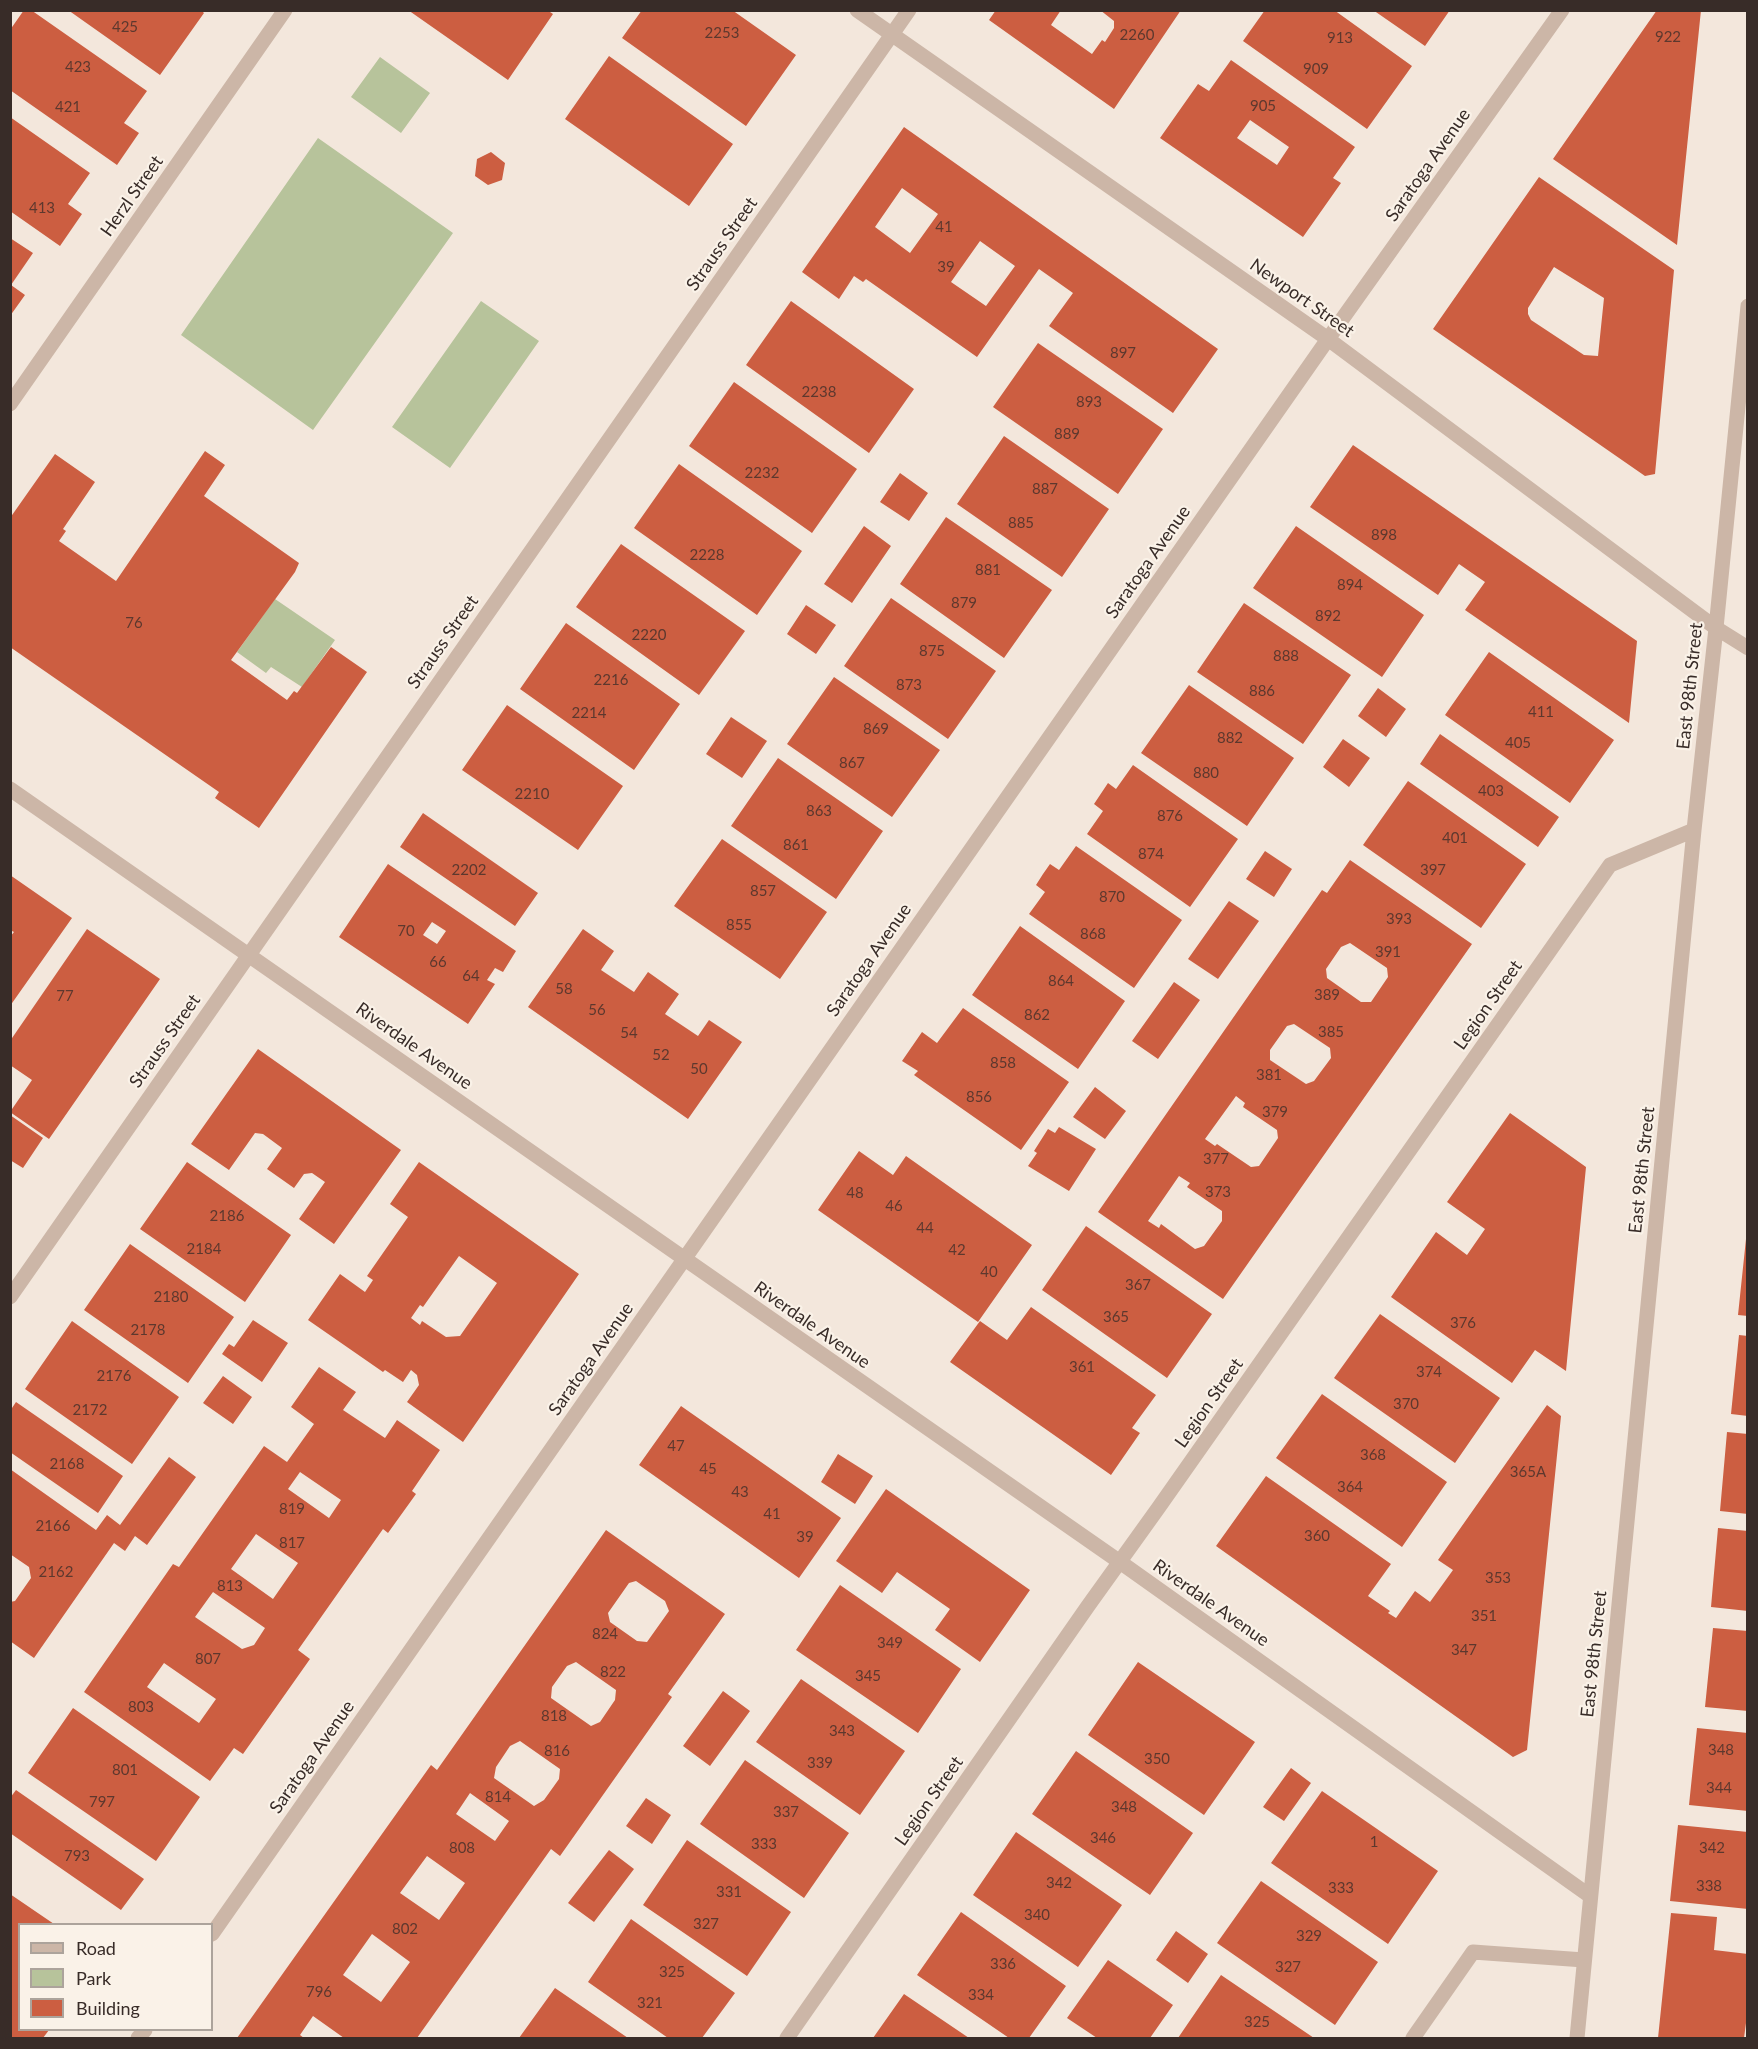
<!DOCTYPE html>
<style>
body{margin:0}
#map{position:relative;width:1758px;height:2049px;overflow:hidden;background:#f3e7dc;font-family:Lato,sans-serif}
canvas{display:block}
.frame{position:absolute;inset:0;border:12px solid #382c28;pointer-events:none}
.legend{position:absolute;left:18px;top:1923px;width:195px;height:108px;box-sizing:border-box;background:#faf2e8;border:2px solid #aca39b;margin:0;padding:8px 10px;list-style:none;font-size:18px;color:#382c28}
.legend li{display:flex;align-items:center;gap:12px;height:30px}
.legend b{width:30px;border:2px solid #aca39b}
</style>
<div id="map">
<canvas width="1758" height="2049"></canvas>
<div class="frame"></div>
<ul class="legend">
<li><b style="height:8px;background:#ccb6a7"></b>Road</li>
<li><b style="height:16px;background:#b7c39b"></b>Park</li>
<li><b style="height:16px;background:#cc5e41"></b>Building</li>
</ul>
</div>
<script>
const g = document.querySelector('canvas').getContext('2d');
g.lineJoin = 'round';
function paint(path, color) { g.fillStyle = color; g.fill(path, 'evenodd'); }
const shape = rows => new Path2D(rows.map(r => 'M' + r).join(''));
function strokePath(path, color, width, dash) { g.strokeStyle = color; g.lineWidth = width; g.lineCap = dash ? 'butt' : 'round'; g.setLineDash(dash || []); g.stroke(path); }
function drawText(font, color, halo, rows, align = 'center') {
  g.font = font + ' Lato,sans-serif'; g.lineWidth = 4.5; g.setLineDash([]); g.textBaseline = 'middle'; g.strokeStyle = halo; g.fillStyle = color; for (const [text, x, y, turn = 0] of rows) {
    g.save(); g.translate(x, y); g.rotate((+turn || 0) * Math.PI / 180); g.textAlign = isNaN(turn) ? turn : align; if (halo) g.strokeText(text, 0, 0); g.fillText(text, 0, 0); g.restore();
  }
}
paint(shape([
 [380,57,430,93,401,133,351,97],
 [318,138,453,233,313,430,181,335],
 [481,301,539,341,450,468,392,427],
 [275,599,335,640,302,687,271,667,266,673,237,652]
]), '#b7c39b');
paint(shape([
 [24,10,31,10,147,91,124,123,139,133,117,165,10,90,10,30],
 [68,10,201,10,204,13,160,75],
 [408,10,547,10,553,14,508,80],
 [642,10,732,10,796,55,746,126,622,38],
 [996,10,1061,10,1051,25,1092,54,1102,40,1105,42,1114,28,1114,21,1100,10,1181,10,1114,109,989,20],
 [1265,10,1334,10,1412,66,1367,129,1243,41],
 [1373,10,1450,10,1425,46],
 [1657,10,1701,10,1677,245,1553,159],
 [609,56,733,144,689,206,565,119],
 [1231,60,1355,147,1333,178,1341,183,1303,237,1160,138,1198,84,1209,91],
 [1250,120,1289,147,1277,165,1237,138],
 [10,117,90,173,68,204,82,214,60,246,10,211],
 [904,127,1218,349,1173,413,1049,326,1073,293,1039,269,977,357,866,279,863,282,854,276,839,299,802,272],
 [902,188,938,214,910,253,875,227],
 [980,241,1015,266,986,306,951,282],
 [491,152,505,163,502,180,488,185,475,176,477,159],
 [1539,177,1674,270,1655,474,1645,476,1433,329],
 [1554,267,1604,298,1598,356,1584,355,1531,320,1528,314,1528,308],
 [10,238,33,253,11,285,25,295,10,316],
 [791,301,914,389,869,453,746,365],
 [1038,343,1163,429,1118,494,993,407],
 [734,382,857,469,812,533,689,446],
 [1004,436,1109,509,1062,577,957,504],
 [1353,445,1637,641,1629,723,1465,610,1485,582,1459,564,1438,595,1310,507],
 [205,451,225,465,204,496,299,563,295,572,231,660,287,700,294,691,297,693,331,647,367,672,259,828,215,798,219,792,10,647,10,518,55,454,95,482,63,529,66,531,59,541,116,581],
 [679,464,802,551,757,615,634,528],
 [900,473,928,493,909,521,880,502],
 [946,517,1052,590,1004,658,900,584],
 [864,526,891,546,852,603,824,584],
 [1296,526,1424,615,1382,677,1253,588],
 [621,544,745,631,699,695,576,607],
 [891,598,996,671,948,739,844,666],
 [1244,603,1351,675,1303,744,1197,672],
 [806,605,836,625,816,654,787,634],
 [566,623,680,704,634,770,520,689],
 [1489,652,1614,740,1570,803,1445,715],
 [834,677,940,750,892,817,787,744],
 [1189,685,1294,758,1247,826,1141,753],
 [1378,688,1406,709,1386,737,1358,716],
 [507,705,623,786,578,850,462,770],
 [731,717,767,741,742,778,706,754],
 [1440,734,1559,817,1538,847,1420,764],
 [1343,739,1370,758,1349,787,1323,767],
 [778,758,883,831,836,899,731,826],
 [1133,765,1238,839,1190,907,1087,834,1103,811,1094,804,1108,783,1116,789],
 [1408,781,1526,864,1481,928,1363,845],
 [423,813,538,893,515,926,400,847],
 [722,839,827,912,780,979,674,906],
 [1076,846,1182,920,1134,988,1029,914,1045,892,1036,885,1043,874,1050,864,1059,870],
 [1265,851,1292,869,1274,897,1246,879],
 [1350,860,1472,944,1223,1299,1098,1212,1322,890,1327,893],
 [1350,943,1387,968,1388,977,1371,1002,1361,1002,1327,978,1326,969,1341,947],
 [1294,1024,1330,1048,1331,1058,1314,1081,1306,1084,1270,1060,1270,1050,1287,1026],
 [1236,1096,1245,1103,1243,1107,1277,1130,1278,1138,1259,1166,1251,1167,1217,1144,1215,1146,1205,1139],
 [1179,1176,1190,1183,1187,1187,1222,1211,1222,1221,1204,1246,1195,1249,1161,1224,1159,1228,1148,1221],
 [388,864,516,951,503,972,495,968,487,980,495,984,468,1024,339,937],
 [432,922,446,931,437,944,423,935],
 [10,875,72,918,10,1006,10,937,14,932,10,930],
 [1229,901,1259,921,1218,979,1188,959],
 [1020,926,1125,1001,1078,1069,972,995],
 [87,929,160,979,49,1139,10,1112,32,1080,10,1065,10,1041],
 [583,929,614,951,601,970,634,992,648,972,679,994,665,1014,698,1036,709,1020,742,1042,688,1119,528,1007],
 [1174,982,1200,1000,1158,1059,1132,1041],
 [963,1008,1069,1082,1021,1150,914,1075,918,1071,902,1061,922,1032,937,1043],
 [258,1049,401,1150,334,1244,299,1219,325,1182,312,1173,304,1174,294,1188,267,1169,282,1148,263,1134,255,1133,229,1170,191,1144],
 [1095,1087,1126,1111,1105,1139,1073,1117],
 [1510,1113,1586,1167,1566,1371,1535,1350,1512,1383,1391,1297,1436,1232,1467,1255,1485,1229,1447,1202],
 [10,1115,43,1138,23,1168,10,1160],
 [1059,1127,1096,1149,1069,1191,1028,1166,1037,1153,1034,1151,1048,1129,1055,1133],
 [859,1151,893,1175,906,1156,1032,1245,978,1322,818,1210],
 [187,1162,291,1235,245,1302,140,1229],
 [419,1162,579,1274,463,1442,407,1402,419,1385,417,1375,411,1370,403,1382,385,1370,383,1372,308,1320,340,1274,365,1292,373,1280,367,1276,408,1217,390,1204],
 [459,1256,497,1283,460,1336,446,1337,422,1321,420,1325,411,1318,420,1305,423,1307],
 [1086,1226,1212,1314,1167,1378,1042,1290],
 [1746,1239,1748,1239,1748,1316,1738,1315],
 [130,1244,234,1317,188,1383,84,1310],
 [1031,1307,1156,1395,1132,1428,1140,1433,1111,1475,950,1362,980,1321,1007,1340],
 [1380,1314,1500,1398,1455,1463,1334,1378],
 [253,1320,288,1343,262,1382,222,1354,229,1344,234,1347],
 [72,1321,179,1397,132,1464,25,1389],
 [1739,1335,1748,1336,1748,1416,1731,1414],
 [319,1367,356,1392,343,1410,385,1438,397,1420,440,1450,412,1491,416,1494,388,1533,383,1529,298,1650,310,1659,243,1754,234,1748,210,1781,84,1692,173,1564,179,1567,264,1446,287,1462,314,1424,291,1407],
 [300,1472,341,1500,329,1518,288,1489],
 [256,1534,298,1563,273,1599,231,1569],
 [213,1592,265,1628,254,1645,242,1649,195,1617],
 [164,1663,216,1699,199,1723,147,1687],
 [223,1376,252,1397,233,1424,203,1403],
 [1322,1394,1447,1482,1402,1547,1276,1458],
 [16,1402,123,1476,98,1513,10,1452,10,1411],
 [1547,1405,1561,1416,1527,1750,1513,1757,1216,1546,1266,1476,1391,1564,1368,1596,1390,1611,1388,1613,1396,1618,1415,1591,1430,1602,1453,1570,1438,1560],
 [681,1406,841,1518,799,1578,639,1465],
 [1727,1432,1748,1434,1748,1514,1720,1511],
 [838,1454,873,1476,855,1504,821,1482],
 [169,1457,196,1477,147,1545,135,1536,125,1551,114,1543,34,1658,10,1641,10,1602,15,1601,31,1578,29,1567,10,1554,10,1469,96,1530,107,1515,120,1525],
 [886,1489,1030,1590,980,1662,935,1630,950,1609,897,1572,882,1593,836,1561],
 [1718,1528,1748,1531,1748,1611,1711,1607],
 [606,1530,725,1614,668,1694,672,1697,560,1856,551,1849,417,2038,344,2038,313,2016,300,2035,304,2038,237,2038,431,1765,437,1770],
 [636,1581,665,1601,669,1611,647,1642,637,1641,610,1622,608,1613,629,1583],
 [576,1662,616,1690,615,1700,600,1722,591,1726,551,1698,552,1687,567,1666],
 [520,1741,560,1769,559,1779,544,1800,534,1806,494,1778,496,1767,510,1746],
 [470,1793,509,1821,495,1841,456,1814],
 [427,1856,465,1883,439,1920,400,1893],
 [372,1934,410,1962,381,2002,343,1975],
 [840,1585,961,1669,918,1733,796,1650],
 [1713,1628,1748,1631,1748,1711,1705,1707],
 [1138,1662,1255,1742,1204,1815,1088,1735],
 [801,1679,905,1751,860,1815,756,1742],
 [723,1691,750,1711,710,1766,683,1746],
 [73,1708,200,1797,156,1861,28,1773],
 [1697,1728,1748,1733,1748,1811,1689,1805],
 [1076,1751,1193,1833,1150,1895,1032,1814],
 [745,1760,849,1833,804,1898,700,1824],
 [1291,1768,1311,1783,1284,1821,1263,1807],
 [16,1790,144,1879,121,1910,10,1833,10,1798],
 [1322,1791,1438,1871,1388,1944,1271,1863],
 [646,1798,671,1815,652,1844,626,1826],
 [1678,1825,1748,1832,1748,1909,1670,1901],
 [1016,1832,1122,1905,1078,1967,973,1895],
 [687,1840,791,1912,747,1976,643,1905],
 [609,1850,634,1869,594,1922,568,1903],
 [1261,1881,1378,1962,1335,2025,1217,1943],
 [10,1894,54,1924,20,1924,20,2030,49,2030,43,2038,10,2038],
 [961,1912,1066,1986,1029,2038,1009,2038,917,1975],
 [1671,1913,1717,1917,1714,1950,1748,1954,1748,2008,1744,2038,1658,2038],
 [631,1919,735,1993,702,2038,668,2038,588,1982],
 [1176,1931,1208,1954,1188,1983,1156,1960],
 [1108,1960,1173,2005,1150,2038,1097,2038,1067,2018],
 [1221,1975,1314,2038,1178,2038],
 [555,1988,628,2038,519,2038],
 [904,1994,969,2038,873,2038]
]), '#cc5e41');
strokePath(shape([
 [857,10,1328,339,1716,628,1748,648],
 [10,404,285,10],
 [10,789,1120,1562,1590,1896],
 [10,1297,909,10],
 [212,1934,1328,339,1562,10],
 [138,2038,145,2030],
 [787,2038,1088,1606,1159,1507,1610,865,1694,830],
 [1413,2038,1473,1952,1584,1960],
 [1577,2038,1694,830,1716,628,1748,306]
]), '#ccb6a7', 15);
drawText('15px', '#5d382e', null, [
 ["425",125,27],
 ["2253",722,33],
 ["2260",1137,35],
 ["922",1668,37],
 ["913",1340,38],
 ["423",78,67],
 ["909",1316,69],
 ["905",1263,106],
 ["421",68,107],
 ["413",42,208],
 ["41",944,227],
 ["39",946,267],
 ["897",1123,353],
 ["2238",819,392],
 ["893",1089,402],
 ["889",1067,434],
 ["2232",762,473],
 ["887",1045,489],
 ["885",1021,523],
 ["898",1384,535],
 ["2228",707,555],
 ["881",988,570],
 ["894",1350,585],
 ["879",964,603],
 ["892",1328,616],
 ["76",134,623],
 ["2220",649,635],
 ["875",932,651],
 ["888",1286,656],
 ["2216",611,680],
 ["873",909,685],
 ["886",1262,691],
 ["411",1541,712],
 ["2214",589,713],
 ["869",876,729],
 ["882",1230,738],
 ["405",1518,743],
 ["867",852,763],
 ["880",1206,773],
 ["403",1491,791],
 ["2210",532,794],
 ["863",819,811],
 ["876",1170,816],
 ["401",1455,838],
 ["861",796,845],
 ["874",1151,854],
 ["2202",469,870],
 ["397",1433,870],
 ["857",763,891],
 ["870",1112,897],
 ["393",1399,919],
 ["855",739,925],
 ["70",406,931],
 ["868",1093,934],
 ["391",1388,952],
 ["66",438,962],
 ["64",471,976],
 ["864",1061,981],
 ["58",564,989],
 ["389",1327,995],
 ["77",65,996],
 ["56",597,1010],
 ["862",1037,1015],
 ["385",1331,1032],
 ["54",629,1033],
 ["52",661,1055],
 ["858",1003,1063],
 ["50",699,1069],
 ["381",1269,1075],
 ["856",979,1097],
 ["379",1275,1112],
 ["377",1216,1159],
 ["373",1218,1192],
 ["48",855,1193],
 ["46",894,1206],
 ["2186",227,1216],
 ["44",925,1228],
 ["2184",204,1249],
 ["42",957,1250],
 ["40",989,1272],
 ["367",1138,1285],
 ["2180",171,1297],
 ["365",1116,1317],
 ["376",1463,1323],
 ["2178",148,1330],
 ["361",1082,1367],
 ["374",1429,1372],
 ["2176",114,1376],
 ["370",1406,1404],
 ["2172",90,1410],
 ["47",676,1446],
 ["368",1373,1455],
 ["2168",67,1464],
 ["45",708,1469],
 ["365A",1528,1472],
 ["364",1350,1487],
 ["43",740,1492],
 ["819",292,1509],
 ["41",772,1514],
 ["2166",53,1526],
 ["360",1317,1536],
 ["39",805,1537],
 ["817",292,1543],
 ["2162",56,1572],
 ["353",1498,1578],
 ["813",230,1586],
 ["351",1484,1616],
 ["824",605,1634],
 ["349",890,1643],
 ["347",1464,1650],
 ["807",208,1659],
 ["822",613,1672],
 ["345",868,1676],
 ["803",141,1707],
 ["818",554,1716],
 ["343",842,1731],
 ["348",1721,1750],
 ["816",557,1751],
 ["350",1157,1759],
 ["339",820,1763],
 ["801",125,1770],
 ["344",1719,1788],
 ["814",498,1797],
 ["797",102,1802],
 ["348",1124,1807],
 ["337",786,1812],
 ["346",1103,1838],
 ["1",1374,1842],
 ["333",764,1844],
 ["808",462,1848],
 ["342",1712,1848],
 ["793",77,1856],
 ["342",1059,1883],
 ["338",1709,1886],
 ["333",1341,1888],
 ["331",729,1892],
 ["340",1037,1915],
 ["327",706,1924],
 ["802",405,1929],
 ["329",1309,1936],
 ["336",1003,1964],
 ["327",1288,1967],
 ["325",672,1972],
 ["796",319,1992],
 ["334",981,1995],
 ["321",650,2003],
 ["325",1257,2022]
]);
drawText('18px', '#382c28', '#faf2e8', [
 ["Saratoga Avenue",1428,165,-55],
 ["Herzl Street",132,196,-55],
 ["Strauss Street",722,244,-55],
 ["Newport Street",1302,298,35],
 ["Saratoga Avenue",1148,562,-55],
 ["Strauss Street",443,642,-55],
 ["East 98th Street",1690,686,-84],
 ["Saratoga Avenue",869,960,-55],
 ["Legion Street",1488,1005,-55],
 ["Strauss Street",165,1041,-55],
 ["Riverdale Avenue",414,1046,35],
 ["East 98th Street",1642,1170,-84],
 ["Riverdale Avenue",812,1325,35],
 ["Saratoga Avenue",591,1359,-55],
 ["Legion Street",1209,1403,-55],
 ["Riverdale Avenue",1211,1603,35],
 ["East 98th Street",1594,1654,-84],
 ["Saratoga Avenue",312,1757,-55],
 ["Legion Street",929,1801,-55]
]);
</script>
